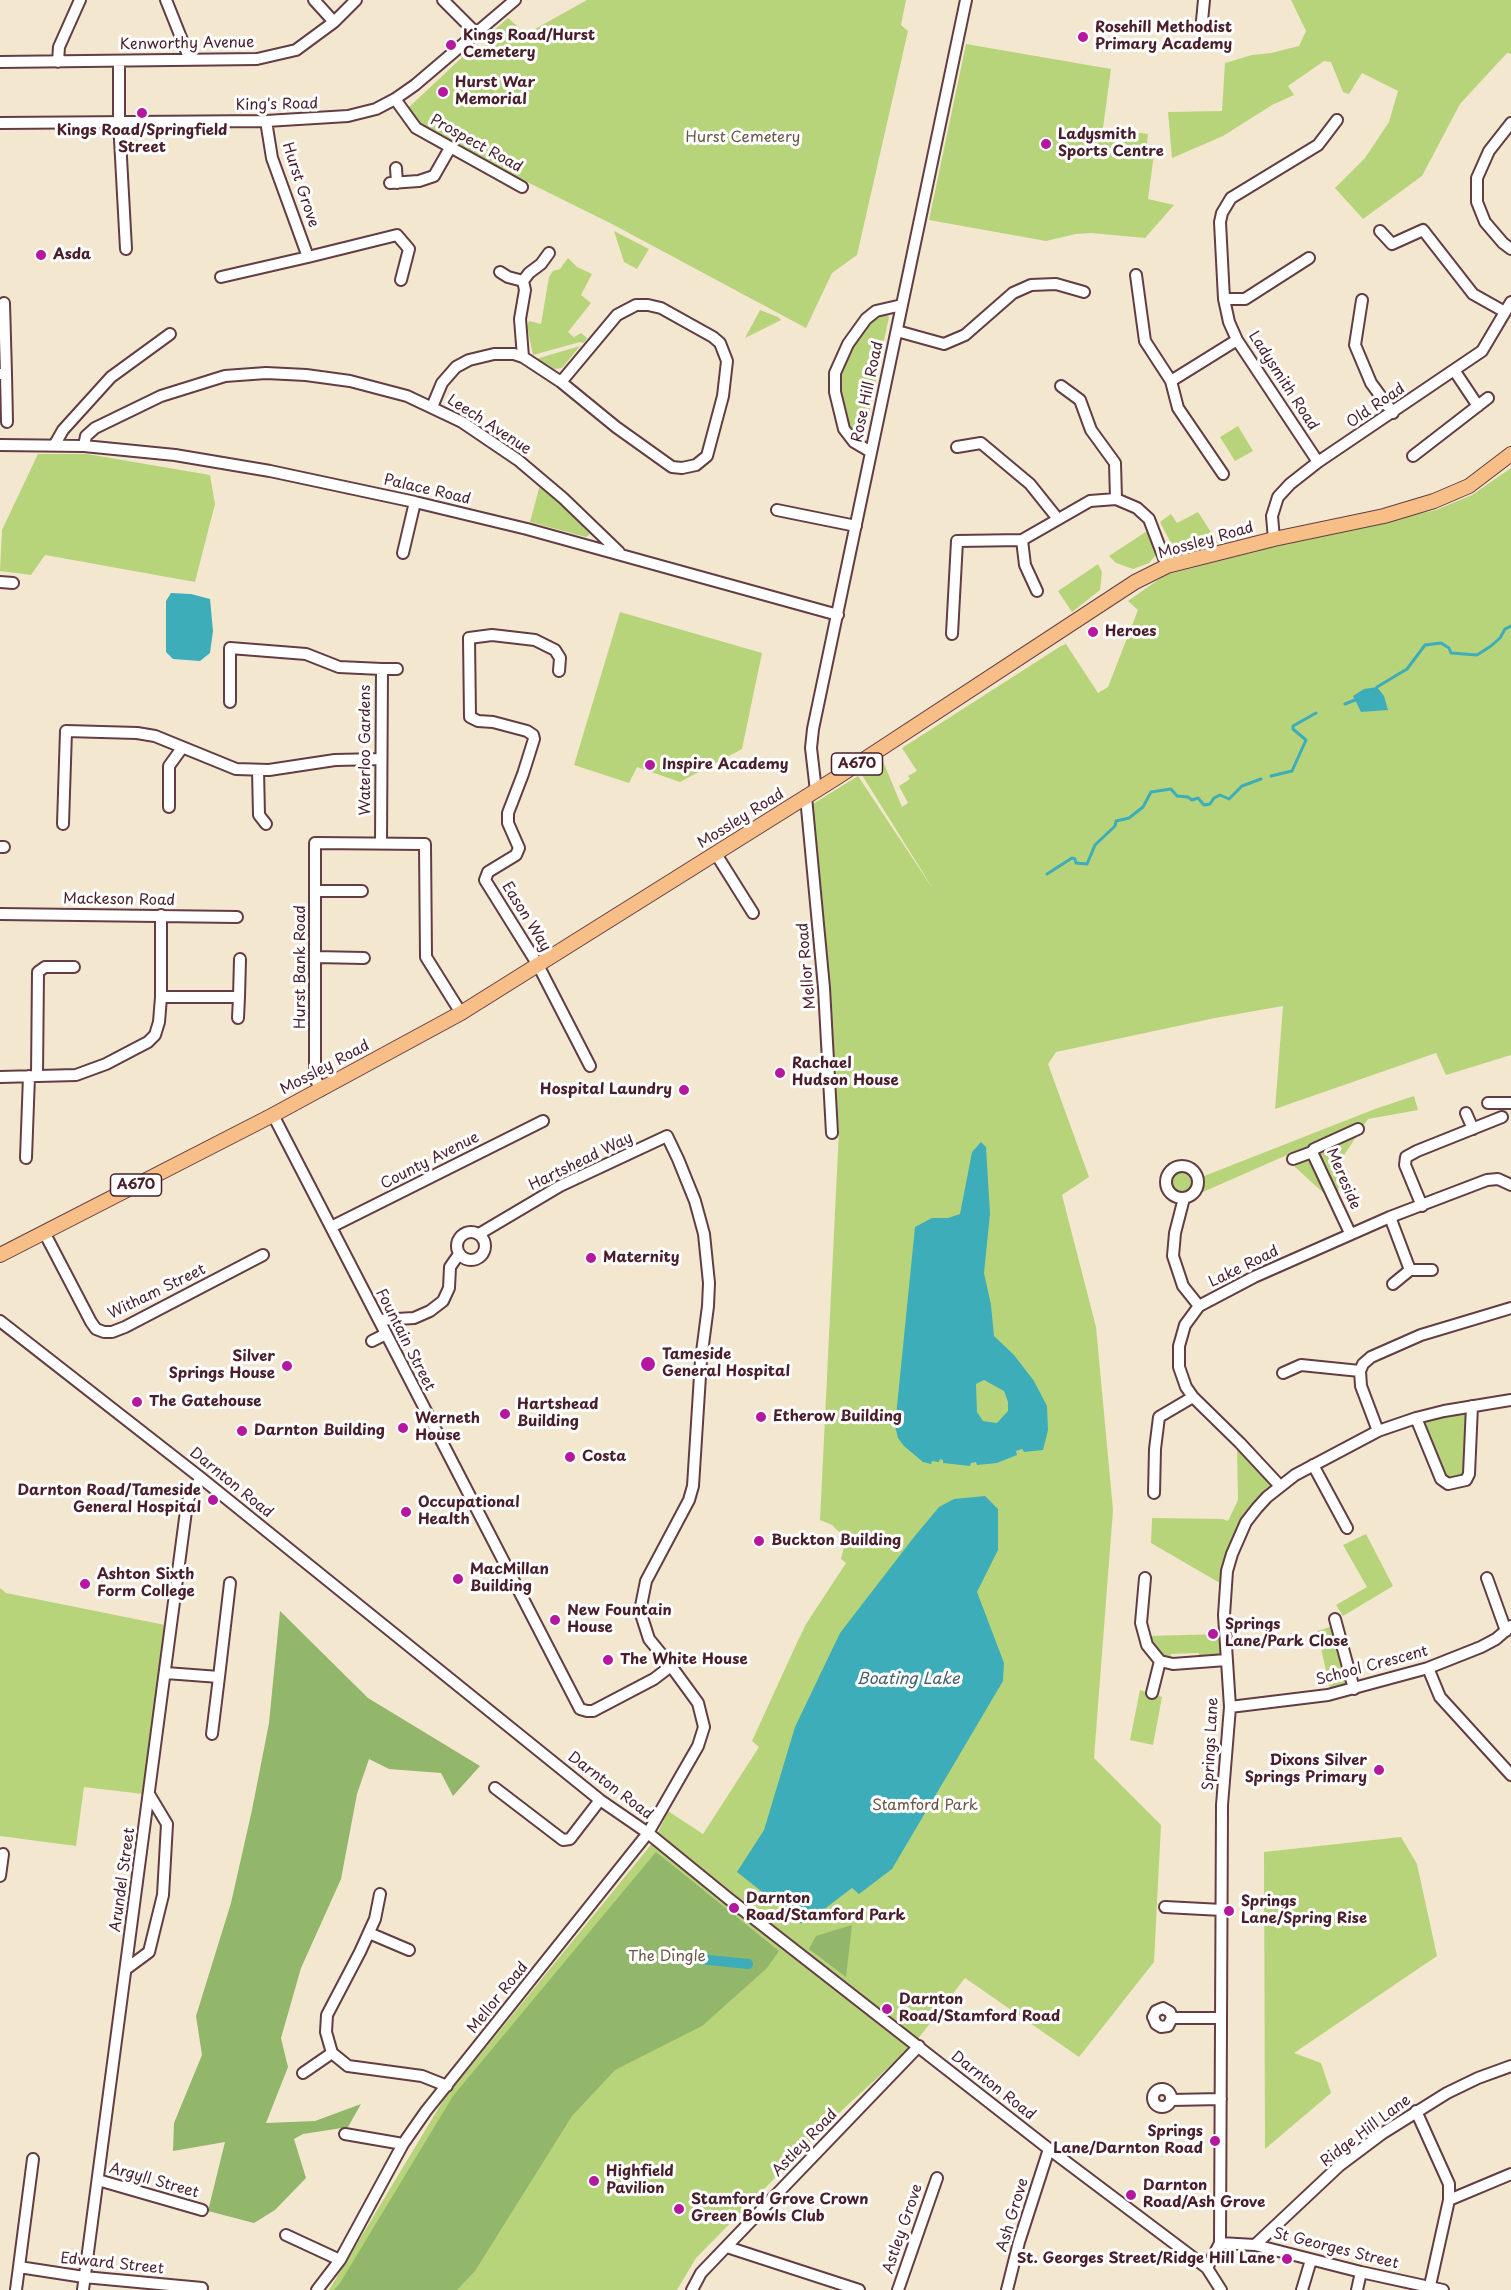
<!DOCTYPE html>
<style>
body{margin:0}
canvas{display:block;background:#f3e7cf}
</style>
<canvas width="1511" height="2290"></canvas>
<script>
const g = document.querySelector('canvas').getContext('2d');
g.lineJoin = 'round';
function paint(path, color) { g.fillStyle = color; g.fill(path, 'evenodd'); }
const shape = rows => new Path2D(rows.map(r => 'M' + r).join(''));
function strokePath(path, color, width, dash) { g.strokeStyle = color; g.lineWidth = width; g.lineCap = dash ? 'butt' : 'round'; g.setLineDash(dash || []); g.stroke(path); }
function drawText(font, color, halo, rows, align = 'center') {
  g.font = font + ' "Playpen Sans",sans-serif'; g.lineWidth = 6; g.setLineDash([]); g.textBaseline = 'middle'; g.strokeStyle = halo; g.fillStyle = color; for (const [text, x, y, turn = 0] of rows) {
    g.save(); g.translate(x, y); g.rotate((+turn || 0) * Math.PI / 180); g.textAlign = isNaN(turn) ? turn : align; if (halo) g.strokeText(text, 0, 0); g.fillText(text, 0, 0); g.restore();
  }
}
paint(shape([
 [587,0,906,0,901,25,908,31,857,255,832,273,806,328,612,224,424,131,408,108,472,48,476,50,481,49,490,41,491,33,508,18,526,34],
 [1291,0,1511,0,1511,54,1507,53,1460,104,1422,176,1363,219,1335,188,1365,158,1389,122,1398,91,1362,73,1349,94,1343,92,1331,62,1324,61,1288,86,1294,95,1272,105,1223,136,1172,158,1168,112,1222,111,1225,63,1252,55,1271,53,1299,46,1306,31],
 [966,44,1111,69,1103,128,1148,134,1146,153,1154,154,1148,199,1174,205,1145,238,1091,233,1076,234,1046,241,929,220],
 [614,231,649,249,637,269,624,262],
 [568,258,577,267,592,274,581,295,591,303,568,332,577,340,574,337,581,333,587,338,584,343,580,342,533,355,527,326,529,321,541,324,549,277,553,271,560,269],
 [760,310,778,317,781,320,745,338],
 [885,313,889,317,864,436,858,438,852,434,846,425,838,382,847,355,861,332,877,315],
 [580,346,562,368,555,369,549,367,536,359],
 [1238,426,1253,451,1235,461,1220,437],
 [38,454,87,454,210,475,215,504,195,582,45,555,31,575,0,571,2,530],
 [1511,468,1511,1055,1446,1075,1436,1053,1275,1109,1283,1006,1215,1018,1056,1052,1048,1064,1089,1177,1062,1195,1096,1327,1113,1510,1094,1758,1161,1825,1154,1962,1079,2057,965,1978,914,2044,839,2113,696,2258,677,2290,329,2290,444,2099,654,1841,668,1811,703,1834,759,1747,752,1741,795,1647,806,1624,846,1563,841,1559,844,1547,841,1534,832,1525,820,1520,839,1130,808,807,858,776,935,892,862,775,883,761,902,807,908,803,899,786,910,779,908,776,917,771,902,748,1061,646,1066,644,1098,693,1108,687,1138,610,1128,601,1165,575,1303,539,1436,510,1472,495],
 [540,485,561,503,590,534,586,537,530,522],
 [1198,512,1218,543,1181,553,1174,549,1160,522,1171,514,1177,523],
 [1147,531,1155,543,1156,555,1149,563,1133,569,1116,563,1109,556],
 [1098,564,1102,572,1100,590,1072,612,1058,591],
 [620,612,762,653,742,749,680,782,637,767,629,783,574,765],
 [1414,1096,1418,1110,1368,1119,1344,1155,1338,1192,1329,1198,1295,1167,1293,1159,1287,1155,1203,1192,1194,1193,1188,1197,1174,1196,1167,1188,1167,1178,1175,1167,1189,1167,1199,1178,1375,1109],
 [1472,1406,1469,1474,1448,1484,1416,1418],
 [1237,1447,1280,1486,1246,1522,1225,1586,1151,1543,1152,1518,1223,1519,1228,1521,1238,1500],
 [1366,1534,1393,1586,1343,1616,1336,1605,1367,1587,1343,1545],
 [0,1588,6,1593,165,1625,143,1794,84,1787,76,1846,0,1836],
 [1337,1625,1354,1689,1328,1695,1330,1688,1317,1631],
 [1225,1634,1226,1660,1203,1663,1198,1653,1171,1654,1169,1663,1145,1636],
 [1140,1690,1162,1697,1153,1745,1130,1740],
 [1401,1837,1417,1864,1437,1956,1294,2053,1321,2063,1331,2093,1265,2149,1264,1852]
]), '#b8d47a');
paint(shape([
 [280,1611,368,1698,480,1766,453,1796,441,1773,389,1769,369,1759,357,1794,341,1879,301,1968,281,2038,288,2067,266,2123,315,2121,361,2104,348,2127,303,2134,294,2139,306,2178,275,2210,254,2223,208,2211,225,2142,173,2151,174,2123,202,2055,196,2016,231,1903,252,1810,269,1723],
 [656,1852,779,1951,767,1968,702,2026,615,2070,572,2116,475,2271,457,2290,334,2290,340,2283,453,2096],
 [852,1925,846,1977,809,1949,816,1936]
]), '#92b66a');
paint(shape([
 [171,593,191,594,210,599,213,631,210,653,200,661,173,659,166,652,166,601],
 [1377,687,1384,696,1388,710,1361,712,1353,696,1364,689],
 [981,1142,986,1147,990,1214,984,1273,991,1305,994,1336,1014,1355,1034,1381,1047,1406,1048,1430,1043,1450,1024,1452,1022,1449,1016,1451,1017,1455,997,1463,977,1465,976,1462,971,1463,970,1466,943,1463,943,1460,940,1459,939,1462,932,1461,931,1464,923,1462,904,1446,898,1438,895,1426,915,1227,932,1218,948,1218,960,1214,972,1152],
 [984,1380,1004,1391,1008,1402,1008,1411,997,1423,983,1421,977,1412,976,1384],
 [985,1496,998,1509,998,1550,977,1592,1004,1663,1003,1681,892,1869,859,1894,852,1888,810,1920,794,1917,737,1872,764,1830,795,1727,840,1633,914,1537,939,1507,954,1499]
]), '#3eadba');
strokePath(shape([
 [1377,687,1407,669,1425,645,1441,643,1449,648,1451,653,1477,655,1491,646,1500,638,1505,629,1511,626],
 [1345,704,1355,700],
 [1271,776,1292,771,1306,740,1293,729,1293,726,1316,713],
 [1047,874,1072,858,1075,859,1076,863,1087,864,1095,845,1115,826,1116,821,1129,818,1143,807,1151,792,1171,789,1177,796,1188,797,1192,800,1198,798,1204,805,1210,804,1214,798,1220,795,1229,799,1242,786,1261,779],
 [800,1922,804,1921,805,1918]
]), '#3eadba', 3);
strokePath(shape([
 [680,1957,748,1964]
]), '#3eadba', 10);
const minor = shape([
 [166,0,190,60],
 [314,0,334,22],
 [443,0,477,34],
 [1202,21,1204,0],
 [119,61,119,121,126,249],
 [0,62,257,59,296,50,334,22,356,0],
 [58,62,59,47,80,0],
 [395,99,416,128,522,187],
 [0,123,266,121,348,116,376,109,395,99,415,85,515,0],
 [1511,123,1489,151,1477,178,1477,202,1485,222,1503,243,1511,249],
 [396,168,397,183],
 [390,183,419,181,434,176,450,148],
 [1380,231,1392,244,1423,230,1473,294,1505,312],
 [308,257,397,235,409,249,401,280],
 [500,272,508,277,523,281],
 [1136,275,1145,341,1171,381],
 [221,277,308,257,272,158,266,121],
 [1224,299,1245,299,1309,258],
 [1362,300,1355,345,1371,383,1393,413],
 [4,303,6,374],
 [897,331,944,344,965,335,1013,293,1031,285,1056,284,1084,292],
 [523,357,520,319,525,290,523,281,529,273,541,264,549,253],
 [1454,370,1478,406],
 [0,374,6,374,7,422],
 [1061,386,1080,400,1091,430,1115,463,1116,499,1137,508,1149,519,1167,566],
 [432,407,442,383,456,367,469,360,494,354,514,354,523,357,561,382,616,427,672,467,682,468,696,465,707,456,723,396,727,361,720,343,713,337,661,308,648,305,636,305,617,315,561,382],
 [55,444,63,430,111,377,170,334],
 [0,445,84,446,175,455,270,471,415,502,527,529,838,615],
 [84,446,86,436,95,428,161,396,225,376,266,373,306,375,350,381,407,396,462,422,518,460,563,498,619,552],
 [957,447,981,443,1030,484,1058,519],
 [871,452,854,442,844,429,835,392,835,373,848,344,866,319,876,311,902,305],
 [1413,456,1488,398],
 [1318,462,1237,340,1229,322,1224,299,1220,222,1222,213,1231,198,1318,145,1337,120],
 [1223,474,1178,408,1171,381,1237,340],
 [777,510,856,526],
 [1274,539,1272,516,1278,497,1290,484,1318,462,1482,351,1511,302],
 [403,553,415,502],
 [0,582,13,583],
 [1037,591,1025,565,1022,540,1090,501,1116,499],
 [952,634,957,541,1022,540],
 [382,669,397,669],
 [559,671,560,658,555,650,535,640,492,635,469,638,470,717,478,721,493,722,527,731,533,735,534,739,523,774,508,813,508,823,519,848,516,855,488,872,485,880,538,965,590,1066],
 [230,702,230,648,306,654,339,667,382,669,381,843],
 [258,770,259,815,266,824],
 [816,791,811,748,813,729,966,0],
 [806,797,824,988,832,1133],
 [169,807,169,766,182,748],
 [63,824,66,731,137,733,155,736,236,769,269,770,335,760,381,759],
 [0,847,4,847],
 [716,854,753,913],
 [316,891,362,891],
 [0,914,237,917],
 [315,957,364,958],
 [161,997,239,997,240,959],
 [238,1018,239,997],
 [37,1076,38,972,45,967,74,967],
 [0,1077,76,1075,106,1064,148,1042,155,1035,159,1022,161,997,161,915],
 [321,1090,315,1078,315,843,425,844,426,957,461,1013],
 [1488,1103,1511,1103],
 [1466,1113,1473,1129],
 [273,1115,580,1709,587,1711,593,1711,654,1679,671,1666],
 [26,1158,29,1076],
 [1293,1159,1312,1152],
 '1166 1182a16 16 0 1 1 32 0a16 16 0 1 1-32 0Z',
 [1184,1198,1175,1233,1173,1256,1183,1286,1199,1306],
 [1422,1206,1405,1165,1406,1157,1417,1151,1502,1117],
 [1390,1217,1410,1270],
 [331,1227,543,1121],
 [44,1232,91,1322,96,1329,104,1332,112,1332,125,1327,263,1255],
 '457 1246a14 14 0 1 1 28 0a14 14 0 1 1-28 0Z',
 [1350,1233,1312,1152,1314,1149,1358,1129],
 [1393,1284,1410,1270,1432,1270],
 [379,1320,414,1318,430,1311,443,1301,449,1288,450,1267,459,1254],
 [0,1321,201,1478,600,1800,648,1833,729,1899,1049,2149,1207,2268,1221,2290],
 [372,1341,386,1334],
 [1283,1373,1301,1365,1360,1371],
 [1416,1418,1441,1479,1448,1484,1466,1480,1469,1474,1472,1406],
 [1378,1431,1361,1386,1360,1371,1363,1364,1371,1357,1421,1335,1511,1308],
 [1313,1465,1347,1528],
 [1280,1486,1240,1443,1193,1397,1186,1387,1179,1367,1179,1346,1185,1325,1199,1306,1254,1277,1390,1217,1487,1180,1498,1179,1511,1185],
 [1154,1493,1155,1449,1159,1417,1193,1397],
 [1145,1578,1141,1623,1147,1645,1160,1661],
 [1487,1578,1506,1631],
 [1335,1619,1354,1689],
 [1428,1668,1440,1697,1511,1775],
 [166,1673,219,1677,230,1583],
 [1152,1693,1160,1661,1173,1664,1226,1660],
 [1230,1707,1328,1695,1428,1668,1481,1647,1496,1639,1511,1626],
 [212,1734,219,1677],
 [495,1788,563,1840,570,1839,600,1800],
 [0,1876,3,1854],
 [380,1894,375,1919,360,1952,327,2015,326,2032,332,2053,348,2066,422,2076,447,2086],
 [1165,1907,1222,1910],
 [369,1933,409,1950],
 [126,1969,149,1952,163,1895,167,1824,149,1794],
 [1172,2018,1170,2012,1163,2008,1156,2011,1153,2017,1156,2024,1161,2027,1168,2026,1172,2018,1221,2018],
 [303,2073,332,2053],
 '1153 2098a9 9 0 1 1 18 0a9 9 0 1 1-18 0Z',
 [1171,2100,1221,2099],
 [1416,2111,1449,2184,1449,2200,1429,2290],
 [345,2134,403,2144],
 [98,2180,202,2210],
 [1449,2200,1511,2174],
 [286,2235,340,2260],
 [1220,2243,1255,2245,1361,2272,1443,2290],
 [1255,2245,1339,2166,1383,2133,1447,2093,1478,2078,1511,2066],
 [727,2247,859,2290],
 [19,2267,84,2277,202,2288],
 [1207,2268,1220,2243,1222,1805,1230,1707,1224,1615,1227,1571,1232,1554,1246,1522,1257,1508,1267,1497,1295,1475,1378,1431,1416,1418,1444,1411,1511,1400],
 [16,2290,33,2159],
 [83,2290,186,1511,189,1497,201,1478],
 [317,2290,340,2260,403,2144,426,2111,648,1833,698,1746,704,1727,698,1703,671,1666,649,1639,640,1611,646,1581,689,1500,693,1486,701,1360,708,1306,709,1283,704,1234,695,1201,678,1159,667,1136,560,1186,479,1234],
 [692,2290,701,2273,919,2046],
 [898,2290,937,2178],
 [1007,2290,1019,2242,1049,2149],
 [1302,2290,1311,2260],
 [1357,2290,1361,2272]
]);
const major = shape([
 [0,1255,273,1115,461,1013,836,778,1135,582,1167,566,1274,539,1384,516,1434,501,1469,486,1511,454]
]);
strokePath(minor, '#633d44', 14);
strokePath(major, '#633d44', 16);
strokePath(minor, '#fff', 10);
strokePath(major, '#f7be87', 14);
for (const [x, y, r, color] of [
 [1083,37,6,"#b5179e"],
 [451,45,6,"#b5179e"],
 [443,92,6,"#b5179e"],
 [142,113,6,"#b5179e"],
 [1046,144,6,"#b5179e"],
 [41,255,6,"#b5179e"],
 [1093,632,6,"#b5179e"],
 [650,765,6,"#b5179e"],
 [780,1073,6,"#b5179e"],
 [684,1090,6,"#b5179e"],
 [591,1258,6,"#b5179e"],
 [648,1364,8,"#b5179e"],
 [287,1366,6,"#b5179e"],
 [137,1402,6,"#b5179e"],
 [505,1414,6,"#b5179e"],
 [761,1417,6,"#b5179e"],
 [403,1428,6,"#b5179e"],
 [242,1431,6,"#b5179e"],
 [570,1457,6,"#b5179e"],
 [213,1500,6,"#b5179e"],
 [406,1512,6,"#b5179e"],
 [759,1541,6,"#b5179e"],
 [458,1579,6,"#b5179e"],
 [85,1584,6,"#b5179e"],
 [555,1620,6,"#b5179e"],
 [1213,1634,6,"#b5179e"],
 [608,1660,6,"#b5179e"],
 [1379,1770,6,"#b5179e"],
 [734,1908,6,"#b5179e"],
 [1229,1911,6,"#b5179e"],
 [887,2009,6,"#b5179e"],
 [1215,2141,6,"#b5179e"],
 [594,2181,6,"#b5179e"],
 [1131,2195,6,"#b5179e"],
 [679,2209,6,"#b5179e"],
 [1287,2259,6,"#b5179e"]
]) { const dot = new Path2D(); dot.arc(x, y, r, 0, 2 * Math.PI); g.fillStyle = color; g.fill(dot); strokePath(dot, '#fff', 2); }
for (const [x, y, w] of [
 [857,764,51],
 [136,1185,51]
]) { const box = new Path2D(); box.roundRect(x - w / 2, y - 11, w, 22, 4.5); g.fillStyle = '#fff'; g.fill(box); strokePath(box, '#4a1f2b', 1.5); }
drawText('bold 14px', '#4a1f2b', null, [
 ["A670",857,764],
 ["A670",136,1185]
]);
drawText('bold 15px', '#4a1f2b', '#fff', [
 ["Rosehill Methodist",1095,28],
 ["Primary Academy",1095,45],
 ["Kings Road/Hurst",463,36],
 ["Cemetery",463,53],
 ["Hurst War",455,83],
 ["Memorial",455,100],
 ["Kings Road/Springfield",142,131,"center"],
 ["Street",142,148,"center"],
 ["Ladysmith",1058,135],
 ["Sports Centre",1058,152],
 ["Asda",53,255],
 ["Heroes",1105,632],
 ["Inspire Academy",662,765],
 ["Rachael",792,1064],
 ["Hudson House",792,1081],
 ["Hospital Laundry",672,1090,"right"],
 ["Maternity",603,1258],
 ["Tameside",662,1355],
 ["General Hospital",662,1372],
 ["Silver",275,1357,"right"],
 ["Springs House",275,1374,"right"],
 ["The Gatehouse",149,1402],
 ["Hartshead",517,1405],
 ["Building",517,1422],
 ["Etherow Building",773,1417],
 ["Werneth",415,1419],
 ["House",415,1436],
 ["Darnton Building",254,1431],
 ["Costa",582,1457],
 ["Darnton Road/Tameside",201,1491,"right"],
 ["General Hospital",201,1508,"right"],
 ["Occupational",418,1503],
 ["Health",418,1520],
 ["Buckton Building",771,1541],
 ["MacMillan",470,1570],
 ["Building",470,1587],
 ["Ashton Sixth",97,1575],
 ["Form College",97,1592],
 ["New Fountain",567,1611],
 ["House",567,1628],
 ["Springs",1225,1625],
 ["Lane/Park Close",1225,1642],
 ["The White House",620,1660],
 ["Dixons Silver",1367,1761,"right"],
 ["Springs Primary",1367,1778,"right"],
 ["Darnton",746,1899],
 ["Road/Stamford Park",746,1916],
 ["Springs",1241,1902],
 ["Lane/Spring Rise",1241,1919],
 ["Darnton",899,2000],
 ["Road/Stamford Road",899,2017],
 ["Springs",1203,2132,"right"],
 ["Lane/Darnton Road",1203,2149,"right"],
 ["Highfield",606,2172],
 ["Pavilion",606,2189],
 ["Darnton",1143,2186],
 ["Road/Ash Grove",1143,2203],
 ["Stamford Grove Crown",691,2200],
 ["Green Bowls Club",691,2217],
 ["St. Georges Street/Ridge Hill Lane",1275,2259,"right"]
], 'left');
drawText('15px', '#4a1f2b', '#fff', [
 ["Kenworthy Avenue",187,44,-1],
 ["King's Road",277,105,-1],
 ["Prospect Road",476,144,29],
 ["Hurst Grove",300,185,72],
 ["Ladysmith Road",1283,381,57],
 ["Rose Hill Road",868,392,-78],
 ["Old Road",1376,406,-34],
 ["Leech Avenue",489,425,33],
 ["Palace Road",427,490,13],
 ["Mossley Road",1206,541,-16],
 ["Waterloo Gardens",366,750,-90],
 ["Mossley Road",741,819,-32],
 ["Mackeson Road",119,900,1],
 ["Eason Way",526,917,58],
 ["Mellor Road",807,966,-95],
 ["Hurst Bank Road",301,967,-90],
 ["Mossley Road",325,1068,-28],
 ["County Avenue",430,1161,-27],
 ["Hartshead Way",581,1162,-26],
 ["Mereside",1343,1179,67],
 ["Lake Road",1244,1267,-26],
 ["Witham Street",157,1292,-26],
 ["Fountain Street",405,1340,63],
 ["Darnton Road",231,1483,39],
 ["School Crescent",1372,1666,-15],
 ["Springs Lane",1211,1744,-87],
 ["Darnton Road",610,1786,37],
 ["Arundel Street",123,1880,-82],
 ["Mellor Road",498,1998,-51],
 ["Darnton Road",993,2086,38],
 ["Ridge Hill Lane",1366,2131,-37],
 ["Astley Road",805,2143,-46],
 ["Argyll Street",154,2181,16],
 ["Ash Grove",1013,2215,-73],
 ["Astley Grove",903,2229,-71],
 ["St Georges Street",1336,2249,14],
 ["Edward Street",112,2264,6]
]);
drawText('15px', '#6b5543', '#fff', [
 ["Hurst Cemetery",743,138],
 ["Stamford Park",925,1806],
 ["The Dingle",667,1957]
]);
drawText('italic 16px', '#455f6b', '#fff', [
 ["Boating Lake",908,1680]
]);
</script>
